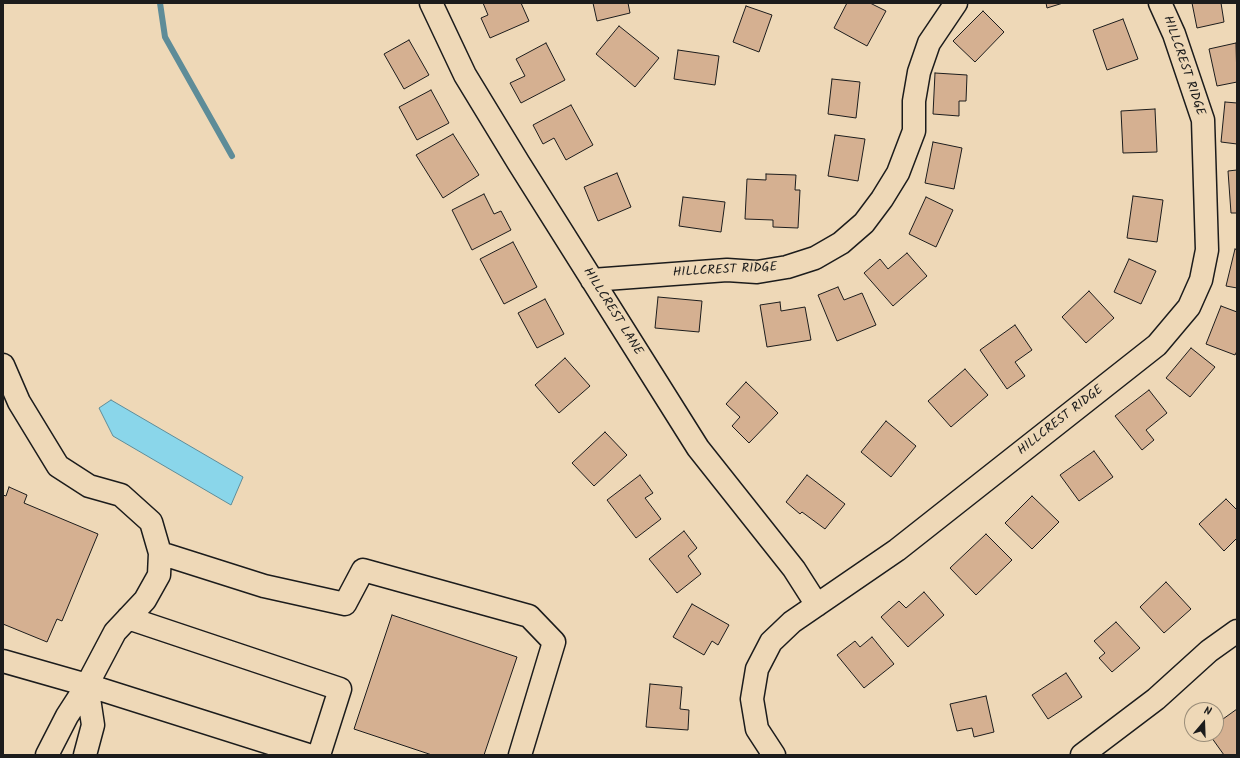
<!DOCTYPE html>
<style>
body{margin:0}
#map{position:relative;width:1240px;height:758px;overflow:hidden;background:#eed8b7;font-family:Kalam,sans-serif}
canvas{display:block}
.frame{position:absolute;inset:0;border:4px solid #1c1c1c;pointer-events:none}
.north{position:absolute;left:1184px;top:702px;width:40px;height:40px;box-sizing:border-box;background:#eed8b7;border:1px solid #9a8d79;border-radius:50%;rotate:19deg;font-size:11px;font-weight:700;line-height:16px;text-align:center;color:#1c1c1c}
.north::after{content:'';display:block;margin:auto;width:14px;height:18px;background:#1c1c1c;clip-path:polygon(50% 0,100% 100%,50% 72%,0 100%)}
</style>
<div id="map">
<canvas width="1240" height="758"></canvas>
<div class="frame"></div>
<div class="north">N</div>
</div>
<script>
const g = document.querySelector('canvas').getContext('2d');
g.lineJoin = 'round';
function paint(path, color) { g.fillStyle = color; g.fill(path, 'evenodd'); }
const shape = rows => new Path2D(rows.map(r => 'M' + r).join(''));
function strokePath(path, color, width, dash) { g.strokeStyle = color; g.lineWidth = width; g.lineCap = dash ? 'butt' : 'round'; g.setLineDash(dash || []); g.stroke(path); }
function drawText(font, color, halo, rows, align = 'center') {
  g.font = font + ' Kalam,sans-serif'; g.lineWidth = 3; g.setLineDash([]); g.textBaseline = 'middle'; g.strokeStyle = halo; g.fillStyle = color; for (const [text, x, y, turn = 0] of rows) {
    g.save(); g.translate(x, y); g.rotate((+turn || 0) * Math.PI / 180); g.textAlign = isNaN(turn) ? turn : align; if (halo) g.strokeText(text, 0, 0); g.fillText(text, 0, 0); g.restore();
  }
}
const water = shape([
 [111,400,243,477,231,505,113,436,99,408,111,400]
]);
paint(water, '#8ad6ea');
strokePath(water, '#5e8c98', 1);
strokePath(shape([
 [160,3,165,37,232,156]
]), '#5e8c98', 6);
const building = shape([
 [483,3,521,3,529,21,490,38,481,18,488,15,483,3],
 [593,3,628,3,630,13,597,21,593,3],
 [847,3,870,3,886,11,867,46,834,28,847,3],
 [1046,3,1063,3,1047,8,1046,3],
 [1192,3,1221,3,1224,22,1197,28,1192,3],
 [746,6,772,15,759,52,733,42,746,6],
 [983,11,1004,32,975,62,953,41,983,11],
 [1123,19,1138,59,1107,70,1093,30,1123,19],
 [619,26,659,58,635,87,596,54,619,26],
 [409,40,429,75,404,89,384,54,409,40],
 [546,43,565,80,521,103,510,83,525,76,516,59,546,43],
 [1236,43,1237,82,1217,86,1209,49,1236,43],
 [678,50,719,56,715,85,674,79,678,50],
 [935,73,967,75,966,101,959,101,959,116,933,114,935,73],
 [832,79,860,82,856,118,828,114,832,79],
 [431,90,449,123,417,140,399,107,431,90],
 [1225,102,1237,103,1237,144,1221,142,1225,102],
 [571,105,593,145,566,160,554,138,543,144,533,125,571,105],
 [1155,109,1157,152,1123,153,1121,111,1155,109],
 [453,134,479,175,443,198,416,155,453,134],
 [835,135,865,139,858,181,828,176,835,135],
 [933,142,962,148,954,189,925,183,933,142],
 [1237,170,1237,213,1231,213,1228,171,1237,170],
 [617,173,631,207,598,221,584,187,617,173],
 [766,174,796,175,795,190,800,190,798,228,773,227,773,220,745,219,747,179,766,180,766,174],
 [484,194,494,214,501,211,511,230,472,250,452,210,484,194],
 [1133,196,1163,200,1157,242,1127,238,1133,196],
 [683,197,725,202,721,232,679,226,683,197],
 [926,197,953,210,936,247,909,234,926,197],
 [513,242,537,287,504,304,480,259,513,242],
 [1235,249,1237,250,1237,288,1226,286,1235,249],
 [907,253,927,276,893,306,864,273,880,259,888,269,907,253],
 [1129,259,1156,271,1141,304,1114,292,1129,259],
 [838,287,844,300,862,293,876,325,837,341,818,295,838,287],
 [1089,291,1114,318,1086,343,1062,317,1089,291],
 [658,297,702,301,699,332,655,328,658,297],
 [545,299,564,334,537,348,518,313,545,299],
 [780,302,781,311,805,307,811,340,767,347,760,305,780,302],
 [1221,306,1237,312,1237,351,1235,355,1206,344,1221,306],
 [1015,325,1032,350,1015,362,1025,376,1007,389,980,350,1015,325],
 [1191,348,1215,367,1190,397,1166,378,1191,348],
 [565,358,590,386,559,413,535,385,565,358],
 [965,369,988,395,951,427,928,401,965,369],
 [746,382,778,413,749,443,732,426,740,417,726,404,746,382],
 [1149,390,1167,413,1146,430,1154,440,1142,450,1115,416,1149,390],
 [886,421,916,446,891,477,861,452,886,421],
 [605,432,627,455,594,486,572,463,605,432],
 [1094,451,1113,477,1079,501,1060,475,1094,451],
 [640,475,653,493,645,498,661,519,636,538,607,500,640,475],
 [807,475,845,504,825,529,802,512,800,514,786,502,807,475],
 [9,487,27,495,24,503,98,534,62,621,57,619,47,642,3,624,3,495,6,496,9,487],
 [1032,496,1059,522,1032,549,1005,523,1032,496],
 [1226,499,1237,510,1237,538,1224,551,1199,524,1226,499],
 [684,531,697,548,688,556,701,574,677,593,649,559,684,531],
 [986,534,1012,560,976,595,950,568,986,534],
 [1166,582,1191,609,1164,633,1140,607,1166,582],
 [924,592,944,615,908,647,881,617,899,601,906,608,924,592],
 [692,604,729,625,718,645,712,641,704,655,673,637,692,604],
 [392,615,517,657,484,755,432,755,354,729,392,615],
 [1116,622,1140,648,1112,672,1099,658,1105,653,1094,641,1116,622],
 [872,637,894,664,864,688,837,655,855,641,860,647,872,637],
 [1066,673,1082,697,1048,719,1032,695,1066,673],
 [650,684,682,687,680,709,689,710,688,730,646,727,650,684],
 [986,696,994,732,974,737,972,728,957,731,950,704,986,696],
 [1237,709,1237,755,1224,755,1209,734,1216,734,1216,724,1237,709]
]);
paint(building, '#d5b091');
strokePath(building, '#1c1c1c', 1);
const minor = shape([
 [431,3,465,75,518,162,698,448,794,569,817,605],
 [592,280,727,270,757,272,787,267,815,258,841,243,864,223,882,199,898,173,914,131,914,101,919,72,929,43,956,3],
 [3,365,19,402,58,466,89,486,121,495,151,522,160,553,159,575,145,600,115,632,87,685],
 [160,553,264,586,345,604,363,570,529,616,554,642,520,755],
 [128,618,340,689,319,755],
 [3,661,87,685,308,755],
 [47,755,67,716,87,685,93,725,85,755],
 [774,755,757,729,752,699,757,669,771,642,792,622,897,550,1157,345,1189,307,1201,280,1207,250,1203,120,1174,34,1160,3],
 [1082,755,1156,699,1209,651,1237,631]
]);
strokePath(minor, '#1c1c1c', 25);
strokePath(minor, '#eed8b7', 22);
drawText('13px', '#1c1c1c', '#eed8b7', [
 ["HILLCREST RIDGE",1183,66,71],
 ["HILLCREST RIDGE",725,271,-3],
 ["HILLCREST LANE",612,312,58],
 ["HILLCREST RIDGE",1061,421,-38]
]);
</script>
